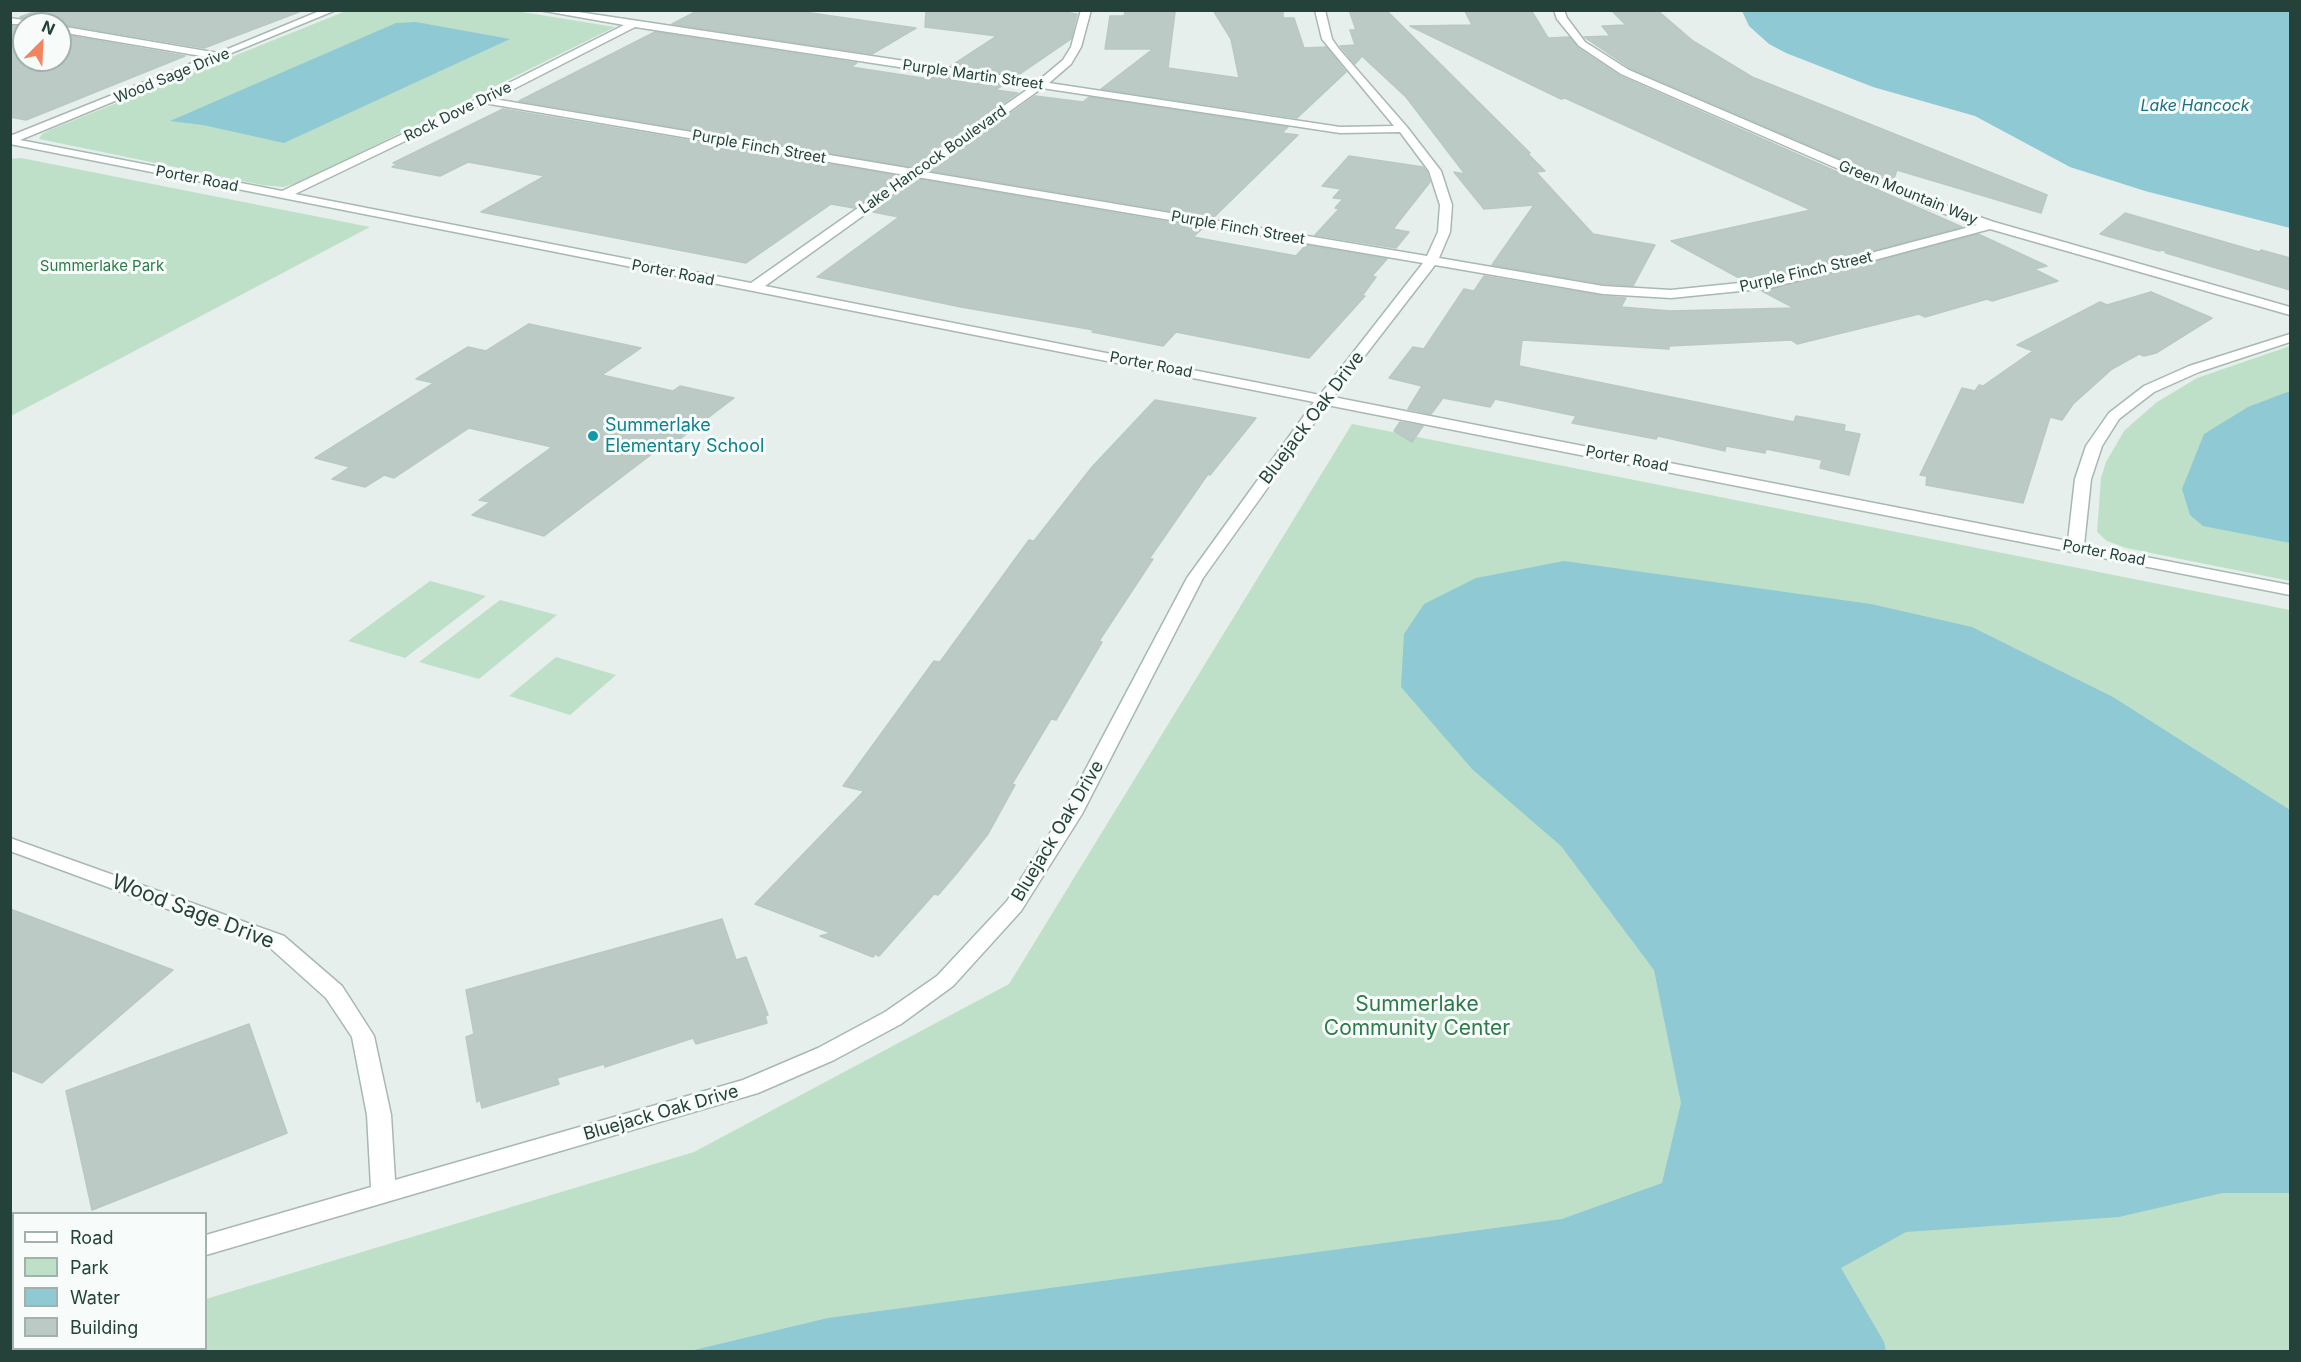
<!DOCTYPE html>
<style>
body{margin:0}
#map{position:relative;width:2301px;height:1362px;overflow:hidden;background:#e6efeb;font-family:Inter,sans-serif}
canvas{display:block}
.frame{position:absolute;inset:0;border:12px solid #24423a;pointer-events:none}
.legend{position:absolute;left:12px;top:1212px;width:195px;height:138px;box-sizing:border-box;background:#f7fbf9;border:2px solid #a3b1ad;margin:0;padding:8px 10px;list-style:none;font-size:18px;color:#24423a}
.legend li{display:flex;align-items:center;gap:12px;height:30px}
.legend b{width:30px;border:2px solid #a3b1ad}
.north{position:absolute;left:12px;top:12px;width:60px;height:60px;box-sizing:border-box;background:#f7fbf9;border:2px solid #a3b1ad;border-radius:50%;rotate:24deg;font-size:16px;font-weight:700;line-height:24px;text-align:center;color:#24423a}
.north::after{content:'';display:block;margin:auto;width:21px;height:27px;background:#f4845f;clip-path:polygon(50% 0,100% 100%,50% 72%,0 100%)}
</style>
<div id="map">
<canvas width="2301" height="1362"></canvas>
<div class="frame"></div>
<ul class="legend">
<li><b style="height:8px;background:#fff"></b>Road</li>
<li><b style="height:16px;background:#bfe0c8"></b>Park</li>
<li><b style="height:16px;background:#8ec9d4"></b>Water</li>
<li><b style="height:16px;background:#bbcac4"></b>Building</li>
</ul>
<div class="north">N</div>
</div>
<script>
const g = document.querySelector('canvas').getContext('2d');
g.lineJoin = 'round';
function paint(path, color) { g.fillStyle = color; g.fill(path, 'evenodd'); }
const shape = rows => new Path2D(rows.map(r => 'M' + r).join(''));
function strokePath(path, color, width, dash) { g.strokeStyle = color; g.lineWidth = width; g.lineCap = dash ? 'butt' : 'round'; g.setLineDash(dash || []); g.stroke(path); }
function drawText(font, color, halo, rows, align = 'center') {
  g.font = font + ' Inter,sans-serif'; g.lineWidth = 6; g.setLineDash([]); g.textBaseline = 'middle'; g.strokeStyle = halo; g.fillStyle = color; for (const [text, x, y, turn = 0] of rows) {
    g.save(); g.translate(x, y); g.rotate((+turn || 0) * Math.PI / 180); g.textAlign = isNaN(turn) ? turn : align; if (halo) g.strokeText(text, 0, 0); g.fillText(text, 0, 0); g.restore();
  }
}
paint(shape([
 [346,11,516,11,615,27,301,182,283,187,262,185,39,139,42,134,52,129],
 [21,158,370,227,11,416,10,159],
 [2290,346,2290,581,2126,548,2107,541,2097,532,2101,478,2106,462,2124,431,2134,422,2157,402,2197,378],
 [1352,424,2290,610,2290,1351,58,1352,67,1348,206,1348,206,1299,694,1152,1009,984],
 [430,581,486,596,405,658,348,641],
 [500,600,557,615,479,679,419,662],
 [556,657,616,675,570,715,509,696]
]), '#bfe0c8');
paint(shape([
 [1742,11,2290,11,2290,228,2145,191,2070,167,1975,116,1873,87,1786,53,1769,44,1749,26],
 [416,22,510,39,284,143,203,125,170,121,396,23],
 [2290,391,2290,543,2203,526,2190,515,2182,489,2204,434,2248,407],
 [1564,561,1871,604,1972,627,2113,697,2290,810,2290,1193,2222,1193,2119,1217,1906,1232,1841,1268,1884,1342,1886,1351,690,1351,828,1318,1562,1219,1662,1183,1681,1103,1654,970,1561,846,1472,769,1401,687,1404,634,1424,604,1476,578]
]), '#8ec9d4');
const building = shape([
 [39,10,299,10,299,12,204,48,60,24,37,24,31,19,20,17,39,10],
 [699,10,790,10,916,28,872,54,672,24,699,10],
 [926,10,1050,10,1077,14,1071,39,1017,76,951,66,997,36,925,27,926,10],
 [1213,10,1283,10,1283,18,1294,18,1304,48,1326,47,1346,72,1297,118,1101,89,1153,49,1105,49,1110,16,1124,16,1125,12,1175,12,1168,68,1239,78,1231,39,1213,10],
 [1349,10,1386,10,1530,153,1528,154,1545,171,1536,172,1593,234,1655,245,1633,286,1603,284,1492,265,1534,205,1484,209,1454,172,1465,174,1406,97,1362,56,1355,64,1340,46,1355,45,1350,30,1356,30,1349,10],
 [1473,10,1531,10,1548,38,1569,37,1578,48,1620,76,1962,227,1769,278,1743,280,1671,241,1811,210,1565,98,1561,99,1410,26,1472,25,1465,11,1473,10],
 [1611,10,1657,10,1693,41,1752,77,2047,195,2041,213,1897,170,1893,181,1630,68,1584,37,1610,36,1602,26,1626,25,1611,10],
 [10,26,24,26,24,60,60,60,60,34,185,56,26,120,10,117,10,26],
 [655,32,857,63,851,67,929,79,936,75,1003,85,995,90,1018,93,912,167,519,101,655,32],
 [1035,96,1083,102,1089,97,1288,127,1282,133,1298,135,1213,218,931,171,1035,96],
 [503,109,899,176,854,208,831,204,746,263,481,212,545,176,468,162,440,176,392,167,398,164,393,163,503,109],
 [1349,156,1423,167,1427,172,1430,182,1393,229,1409,232,1396,248,1315,235,1339,209,1335,208,1343,199,1333,198,1341,189,1322,186,1349,156],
 [918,179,1203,228,1193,237,1296,256,1306,245,1387,259,1372,276,1376,277,1362,296,1365,296,1309,358,1176,332,1163,346,1092,332,1094,330,961,307,817,277,899,217,873,212,918,179],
 [2125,213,2259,252,2261,250,2290,258,2290,290,2166,253,2164,250,2159,251,2100,234,2125,213],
 [1978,234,2047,266,2034,269,2058,281,1992,301,1987,299,1925,317,1919,314,1797,344,1791,340,1669,346,1669,349,1522,340,1519,366,1794,422,1796,416,1845,425,1844,431,1860,434,1849,475,1820,468,1822,460,1766,449,1765,453,1726,446,1725,451,1658,436,1656,439,1572,423,1576,416,1495,399,1490,407,1443,398,1431,414,1408,409,1422,386,1389,378,1413,347,1424,349,1464,289,1474,291,1484,276,1603,296,1626,298,1621,307,1671,311,1794,308,1762,291,1978,234],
 [2151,292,2212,318,2156,353,2144,356,2139,354,2112,369,2073,404,2062,420,2050,417,2023,503,1926,485,1927,476,1920,475,1962,388,1975,391,1979,385,1983,386,2033,351,2017,345,2100,302,2107,305,2151,292],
 [529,324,641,348,602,375,673,391,680,386,734,398,672,445,665,444,544,536,472,515,490,502,479,500,552,447,469,428,394,478,384,475,365,487,332,479,350,467,315,458,434,383,416,379,468,347,486,351,529,324],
 [1155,400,1256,418,1210,475,1208,474,1149,559,1153,559,1099,641,1102,642,1056,720,1051,719,1012,784,1015,785,988,834,957,873,938,895,934,894,879,956,875,954,873,957,820,936,831,933,755,904,864,791,843,786,934,661,940,662,1029,540,1034,541,1092,467,1155,400],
 [1400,422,1423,426,1412,442,1394,431,1400,422],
 [10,909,173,970,42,1083,10,1070,10,909],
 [722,919,736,960,746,957,768,1015,765,1016,767,1023,696,1044,693,1038,605,1067,604,1064,557,1078,559,1084,482,1108,480,1100,477,1102,466,1037,474,1034,466,990,722,919],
 [249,1024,287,1133,92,1210,66,1091,249,1024]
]);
paint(building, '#bbcac4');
strokePath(building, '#b8c9c2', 1.5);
const street = shape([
 [322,10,336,10,20,140,282,191,479,98,624,25,539,10,565,10,1038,81,1063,60,1071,47,1081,10,1091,10,1081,47,1071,64,1049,83,1340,127,1394,126,1322,39,1315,10,1325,10,1332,39,1339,49,1407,127,1441,171,1452,205,1450,232,1439,258,1603,286,1671,290,1769,280,1977,225,1928,208,1621,74,1579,46,1557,19,1554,10,1564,10,1567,18,1585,42,1629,70,1936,202,1994,222,2290,307,2290,315,1990,229,1770,288,1671,298,1603,294,1435,265,1333,397,2068,541,2075,479,2086,446,2109,413,2144,386,2189,366,2290,334,2290,342,2199,372,2154,392,2119,419,2102,446,2091,479,2084,545,2290,585,2290,595,1327,405,1203,578,1082,814,1021,911,953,986,901,1024,834,1060,758,1093,206,1255,206,1235,371,1187,367,1115,352,1037,326,998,268,946,10,851,10,838,284,936,342,986,374,1036,391,1115,395,1180,743,1080,818,1048,885,1012,937,976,1007,901,1062,814,1187,578,1314,402,10,144,10,136,207,57,60,32,60,26,218,53,322,10],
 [635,27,1031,87,913,169,494,99,635,27],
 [1042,88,1340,133,1400,132,1429,171,1440,205,1438,232,1427,256,925,172,1042,88],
 [484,103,905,175,751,283,295,194,484,103],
 [917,177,1423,263,1320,395,765,286,917,177],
 [10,18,30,21,35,24,10,24,10,18],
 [14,1294,14,1316,10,1317,10,1295,14,1294]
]);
strokePath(street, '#a8b8b2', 3);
paint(street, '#fff');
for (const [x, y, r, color] of [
 [593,436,6,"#0f9aa8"]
]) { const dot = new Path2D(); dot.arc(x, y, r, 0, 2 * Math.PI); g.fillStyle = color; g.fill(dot); strokePath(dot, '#f7fbf9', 2); }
drawText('15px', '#24423a', '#f7fbf9', [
 ["Purple Martin Street",973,75,8],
 ["Wood Sage Drive",172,76,-22],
 ["Rock Dove Drive",458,112,-26],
 ["Purple Finch Street",759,147,10],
 ["Lake Hancock Boulevard",933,160,-35],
 ["Porter Road",197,179,11],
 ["Green Mountain Way",1908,193,22],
 ["Purple Finch Street",1238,228,10],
 ["Purple Finch Street",1806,272,-13],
 ["Porter Road",673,273,11],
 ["Porter Road",1151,365,11],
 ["Porter Road",1627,459,11],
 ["Porter Road",2104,553,11]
]);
drawText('15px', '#2d7a4b', '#f7fbf9', [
 ["Summerlake Park",102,266]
]);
drawText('italic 16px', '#1c6f80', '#f7fbf9', [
 ["Lake Hancock",2195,106]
]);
drawText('18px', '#24423a', '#f7fbf9', [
 ["Bluejack Oak Drive",1312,418,-53],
 ["Bluejack Oak Drive",1058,831,-59],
 ["Bluejack Oak Drive",661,1113,-16]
]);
drawText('18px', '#0d838f', '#f7fbf9', [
 ["Summerlake",605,426],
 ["Elementary School",605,447]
], 'left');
drawText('21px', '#24423a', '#f7fbf9', [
 ["Wood Sage Drive",193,912,21]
]);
drawText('21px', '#2d7a4b', '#f7fbf9', [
 ["Summerlake",1417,1005],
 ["Community Center",1417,1029]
]);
</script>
